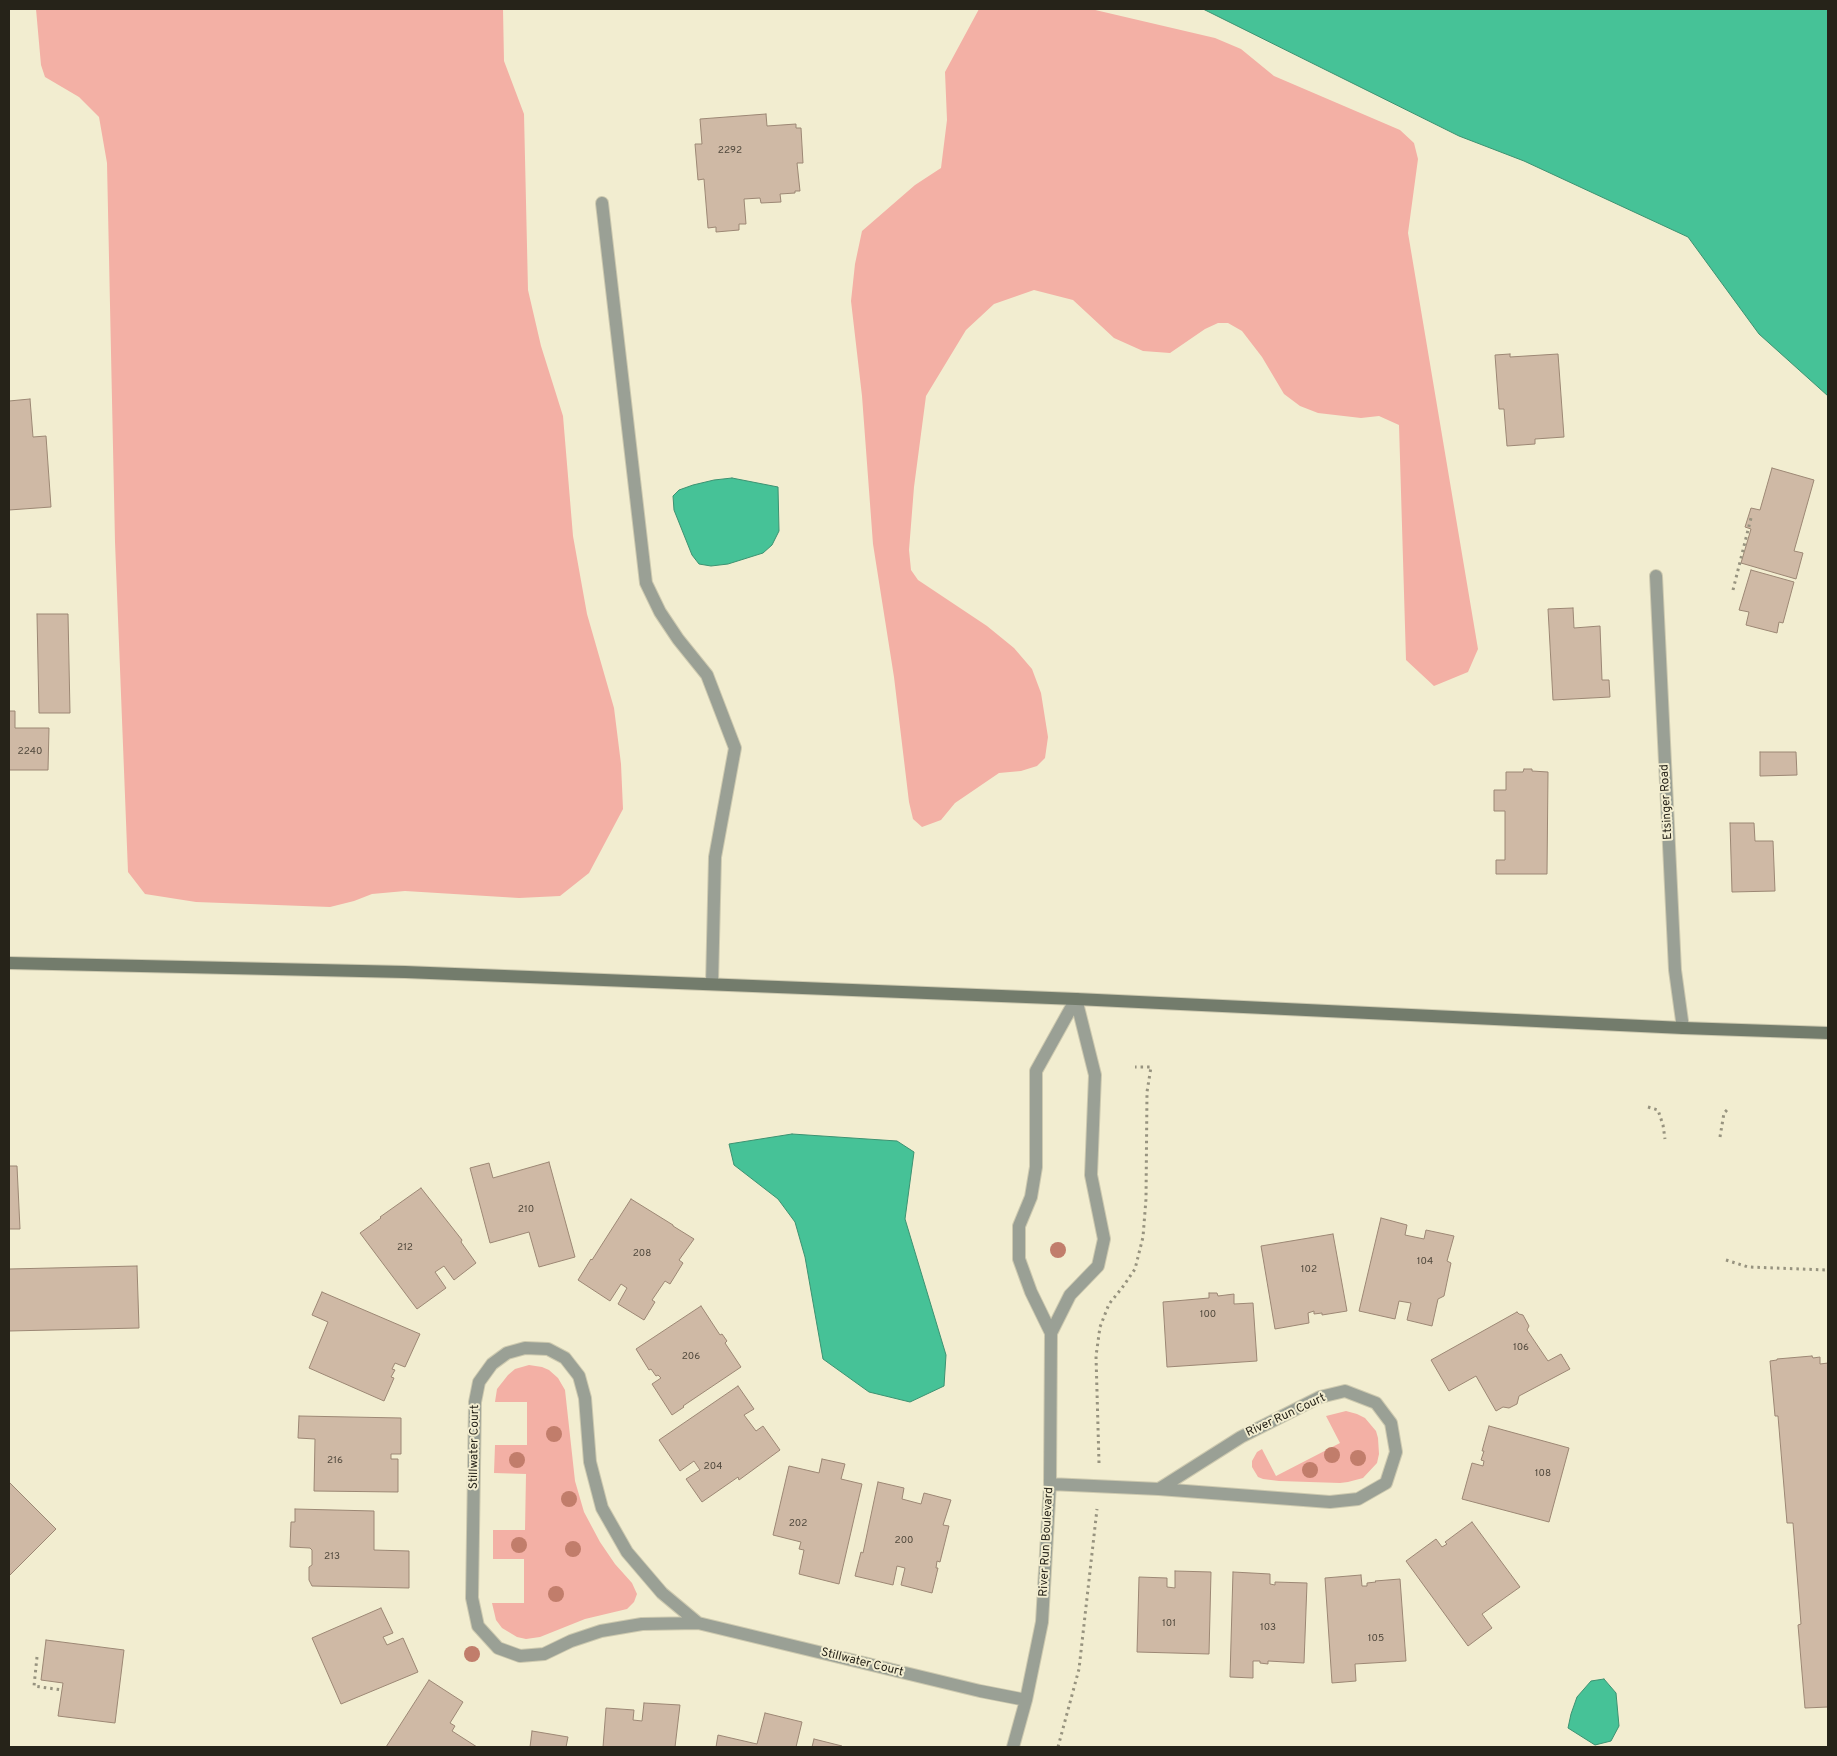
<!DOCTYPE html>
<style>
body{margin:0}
#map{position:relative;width:1837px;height:1756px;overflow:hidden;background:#f2edd0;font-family:Overpass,sans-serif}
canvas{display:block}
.frame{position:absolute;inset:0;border:10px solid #262319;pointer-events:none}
</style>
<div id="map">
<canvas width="1837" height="1756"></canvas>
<div class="frame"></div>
</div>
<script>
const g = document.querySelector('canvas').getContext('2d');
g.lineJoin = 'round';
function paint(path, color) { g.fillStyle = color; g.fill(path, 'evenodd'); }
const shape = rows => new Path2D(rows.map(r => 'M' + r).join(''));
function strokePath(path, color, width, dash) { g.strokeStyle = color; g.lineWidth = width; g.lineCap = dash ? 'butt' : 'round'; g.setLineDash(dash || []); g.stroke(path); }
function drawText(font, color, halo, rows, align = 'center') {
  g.font = font + ' Overpass,sans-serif'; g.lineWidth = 4; g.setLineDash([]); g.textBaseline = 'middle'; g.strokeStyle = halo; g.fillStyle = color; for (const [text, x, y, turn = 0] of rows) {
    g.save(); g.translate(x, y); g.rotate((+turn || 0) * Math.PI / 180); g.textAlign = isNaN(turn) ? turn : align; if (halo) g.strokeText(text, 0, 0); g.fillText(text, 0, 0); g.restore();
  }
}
paint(shape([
 [36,9,503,9,504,61,524,114,528,290,541,346,563,416,573,536,587,614,614,708,621,764,623,809,589,873,560,896,519,898,405,891,372,894,354,901,330,907,196,902,145,894,128,872,115,542,107,163,99,117,79,97,45,77,41,65],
 [979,9,1091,9,1215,38,1241,49,1274,76,1400,130,1414,143,1418,159,1408,233,1478,649,1468,672,1434,686,1406,660,1399,425,1379,416,1361,418,1318,413,1300,406,1284,394,1262,357,1242,331,1228,323,1218,323,1205,329,1170,353,1143,351,1114,338,1073,300,1034,290,994,304,966,330,926,396,914,487,909,550,911,570,918,580,987,626,1014,648,1032,669,1041,693,1048,737,1045,758,1037,766,1021,771,999,773,955,803,941,820,922,827,913,819,909,802,894,677,873,544,862,396,851,301,855,264,862,231,915,185,941,168,947,120,945,72],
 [529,1365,542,1367,549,1370,558,1378,565,1390,575,1481,584,1512,600,1542,615,1564,632,1583,637,1594,634,1602,627,1609,585,1619,540,1637,526,1639,517,1637,502,1628,496,1620,492,1603,524,1603,524,1559,493,1559,493,1530,525,1530,526,1474,494,1473,495,1445,527,1445,527,1402,495,1402,497,1389,508,1375,515,1369],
 [1346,1411,1357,1414,1365,1418,1376,1431,1378,1438,1379,1454,1377,1463,1363,1478,1348,1482,1340,1483,1279,1481,1263,1479,1258,1477,1252,1467,1252,1461,1257,1452,1262,1449,1276,1476,1340,1443,1326,1416]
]), '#f3b0a5');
const water = shape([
 [1203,9,1828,9,1828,396,1759,334,1688,237,1524,161,1459,136,1203,9],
 [732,478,778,487,779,531,772,545,763,553,728,564,711,566,699,564,692,555,674,510,673,496,679,490,693,485,714,480,732,478],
 [792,1134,897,1141,914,1152,905,1219,946,1355,944,1386,910,1402,869,1392,823,1359,805,1257,795,1222,778,1199,734,1165,729,1144,792,1134],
 [1604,1679,1616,1693,1619,1726,1611,1741,1595,1745,1568,1728,1571,1714,1577,1697,1591,1681,1604,1679]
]);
paint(water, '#46c297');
strokePath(water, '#3c9271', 1);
const building = shape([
 [766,114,767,126,796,124,796,128,801,128,803,163,797,163,800,191,795,191,795,193,780,194,781,202,761,203,760,198,744,199,746,224,739,224,739,230,716,232,716,227,708,228,704,179,698,180,695,144,702,144,700,119,766,114],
 [1510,354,1510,357,1558,354,1564,437,1535,439,1535,444,1507,446,1504,409,1499,409,1495,355,1510,354],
 [30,399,33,437,46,436,51,507,9,510,9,401,30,399],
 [1772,468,1814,480,1794,551,1803,553,1796,579,1741,563,1751,529,1745,527,1751,508,1760,510,1772,468],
 [1751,570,1794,582,1783,623,1779,622,1777,633,1746,625,1749,612,1739,610,1751,570],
 [1573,608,1574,628,1600,626,1602,680,1609,680,1610,697,1553,700,1548,609,1573,608],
 [37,614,68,614,70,713,39,713,37,614],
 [9,711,15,711,15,728,49,728,48,770,9,770,9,711],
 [1760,752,1796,752,1797,775,1760,776,1760,752],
 [1524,769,1532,769,1532,771,1548,772,1547,874,1496,874,1496,860,1505,860,1505,811,1494,811,1494,790,1506,790,1506,772,1523,772,1524,769],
 [1730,823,1754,823,1755,841,1773,841,1775,891,1732,892,1730,823],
 [549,1162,575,1257,539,1267,529,1232,490,1243,470,1168,489,1163,493,1178,549,1162],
 [9,1166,17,1166,20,1229,9,1229,9,1166],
 [421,1188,462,1240,461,1242,476,1263,454,1280,444,1266,435,1272,446,1288,417,1309,360,1233,381,1218,380,1217,421,1188],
 [631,1199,673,1225,673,1226,694,1239,679,1260,683,1263,670,1284,665,1281,652,1300,655,1302,644,1320,618,1304,627,1288,621,1284,610,1301,578,1280,591,1259,592,1260,631,1199],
 [1381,1218,1407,1225,1405,1235,1424,1239,1426,1230,1454,1236,1447,1261,1451,1263,1444,1296,1438,1299,1432,1326,1407,1320,1411,1303,1399,1301,1395,1319,1359,1311,1381,1218],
 [1333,1234,1347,1311,1322,1315,1322,1313,1314,1314,1314,1311,1308,1313,1309,1323,1275,1329,1261,1246,1333,1234],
 [137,1266,139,1328,9,1331,9,1269,137,1266],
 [322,1292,420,1334,405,1367,395,1363,392,1369,395,1370,391,1377,394,1378,384,1401,309,1368,328,1322,312,1315,322,1292],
 [1209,1293,1217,1293,1218,1296,1234,1294,1234,1304,1253,1303,1257,1361,1167,1367,1163,1302,1209,1298,1209,1293],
 [701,1306,720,1335,722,1334,727,1341,725,1343,741,1367,683,1406,684,1407,672,1415,652,1384,661,1378,658,1375,656,1376,651,1369,649,1370,636,1349,701,1306],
 [1517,1312,1519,1314,1523,1315,1529,1326,1527,1330,1548,1361,1561,1354,1570,1369,1519,1396,1517,1404,1509,1408,1503,1407,1496,1411,1476,1376,1449,1391,1431,1360,1517,1312],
 [1812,1356,1813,1358,1820,1357,1820,1364,1828,1363,1828,1707,1805,1708,1798,1625,1801,1624,1793,1523,1787,1523,1778,1416,1775,1416,1770,1361,1777,1360,1777,1359,1812,1356],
 [738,1386,754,1409,744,1415,756,1431,763,1426,780,1450,739,1480,738,1477,702,1502,686,1479,700,1470,694,1461,680,1471,659,1440,738,1386],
 [299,1416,401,1418,401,1454,391,1454,391,1459,398,1459,398,1492,314,1491,315,1439,298,1438,299,1416],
 [1489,1426,1569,1448,1549,1522,1462,1499,1472,1463,1483,1466,1484,1461,1481,1460,1484,1451,1482,1451,1489,1426],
 [822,1459,845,1464,841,1479,862,1484,839,1584,799,1574,804,1550,799,1549,801,1542,773,1535,789,1466,819,1473,822,1459],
 [9,1482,56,1529,9,1576,9,1482],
 [878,1482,904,1488,902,1499,921,1504,924,1493,951,1500,943,1525,949,1526,940,1562,937,1561,936,1568,938,1568,932,1593,901,1585,905,1568,897,1566,893,1585,855,1576,861,1552,863,1553,878,1482],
 [295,1509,374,1511,374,1550,409,1551,409,1588,312,1586,309,1580,309,1567,312,1565,312,1550,310,1548,290,1547,291,1522,295,1522,295,1509],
 [1472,1522,1520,1587,1482,1614,1492,1628,1468,1646,1406,1561,1436,1539,1442,1547,1447,1544,1445,1542,1472,1522],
 [1175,1571,1211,1572,1209,1654,1137,1652,1139,1577,1167,1578,1167,1587,1175,1588,1175,1571],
 [1233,1572,1270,1574,1270,1584,1275,1585,1275,1582,1307,1583,1304,1663,1268,1661,1268,1664,1260,1663,1260,1661,1253,1661,1253,1678,1230,1677,1233,1572],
 [1361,1575,1362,1586,1367,1586,1367,1583,1376,1582,1375,1581,1400,1579,1406,1661,1355,1664,1356,1681,1332,1683,1325,1578,1361,1575],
 [381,1608,393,1633,383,1637,387,1645,403,1638,418,1672,341,1704,312,1638,381,1608],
 [46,1640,124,1650,115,1723,58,1716,63,1683,41,1680,46,1640],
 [429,1680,463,1702,450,1723,455,1726,452,1731,477,1747,386,1747,429,1680],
 [644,1703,680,1705,675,1747,603,1747,606,1708,634,1710,633,1720,642,1721,644,1703],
 [765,1713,802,1722,796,1747,716,1747,718,1735,757,1744,765,1713],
 [532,1731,568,1737,566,1747,530,1747,532,1731],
 [814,1739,842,1746,841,1747,812,1747,814,1739]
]);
paint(building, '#cfb9a5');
strokePath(building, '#9c8774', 1);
const street = shape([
 [602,203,646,583,660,612,678,639,707,675,735,748,715,857,712,984],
 [1656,576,1675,970,1683,1028],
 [1051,1333,1031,1292,1019,1259,1019,1226,1031,1197,1036,1167,1036,1071,1076,999],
 [1050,1484,1159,1489,1330,1502,1358,1499,1386,1483,1396,1452,1391,1423,1376,1403,1345,1391,1320,1397,1241,1437,1159,1489],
 [698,1623,642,1624,601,1631,571,1641,544,1654,520,1656,498,1648,478,1626,472,1598,475,1402,479,1382,492,1364,507,1353,525,1348,548,1349,565,1358,579,1376,585,1398,590,1462,602,1508,627,1552,662,1593,698,1623,980,1691,1026,1700],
 [1013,1747,1026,1700,1042,1622,1050,1484,1051,1333,1070,1295,1098,1266,1104,1239,1091,1175,1095,1075,1076,999]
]);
const secondary = shape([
 [9,963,405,972,1076,999,1683,1028,1828,1033]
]);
strokePath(street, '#cdc9af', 14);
strokePath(secondary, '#cdc9af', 14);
strokePath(shape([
 [1733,590,1751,518,1748,517],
 [1648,1107,1658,1110,1663,1125,1665,1139],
 [1720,1137,1724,1113,1729,1108],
 [1726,1260,1748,1267,1828,1270],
 [1099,1463,1096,1356,1100,1327,1109,1304,1122,1288,1135,1269,1143,1237,1146,1199,1147,1092,1151,1067,1135,1067],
 [37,1657,34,1686,62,1690],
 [1058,1747,1079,1669,1097,1509]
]), '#97937f', 3, [2.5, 4]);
strokePath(street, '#9aa095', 12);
strokePath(secondary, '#737c6c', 12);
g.fillStyle = '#c17d6b';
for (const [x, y] of [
 [1058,1250],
 [554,1434],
 [1332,1455],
 [1358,1458],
 [517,1460],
 [1310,1470],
 [569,1499],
 [519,1545],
 [573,1549],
 [556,1594],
 [472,1654]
]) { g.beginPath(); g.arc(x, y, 8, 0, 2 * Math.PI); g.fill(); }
drawText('10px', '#50483c', null, [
 ["2292",730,151],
 ["2240",30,752],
 ["210",526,1210],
 ["212",405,1248],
 ["208",642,1254],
 ["104",1425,1262],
 ["102",1309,1270],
 ["100",1208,1315],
 ["106",1521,1348],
 ["206",691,1357],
 ["216",335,1461],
 ["204",713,1467],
 ["108",1543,1474],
 ["202",798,1524],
 ["200",904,1541],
 ["213",332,1557],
 ["101",1169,1624],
 ["103",1268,1628],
 ["105",1376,1639]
]);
drawText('12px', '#262319', '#f2edd0', [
 ["Etsinger Road",1667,802,-93],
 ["River Run Court",1286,1416,-25],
 ["Stillwater Court",475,1447,-89],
 ["River Run Boulevard",1047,1542,-87],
 ["Stillwater Court",862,1663,14]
]);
</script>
